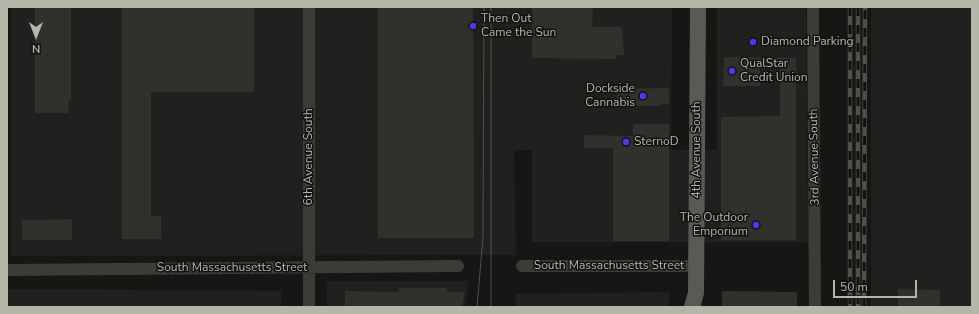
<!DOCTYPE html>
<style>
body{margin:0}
#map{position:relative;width:979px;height:314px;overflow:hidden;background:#161715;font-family:"Nunito Sans",sans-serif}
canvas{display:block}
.frame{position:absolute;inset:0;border:8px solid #b4b7a7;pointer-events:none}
.north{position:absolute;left:16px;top:16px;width:40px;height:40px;-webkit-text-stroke:3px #111210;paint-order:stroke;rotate:180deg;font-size:11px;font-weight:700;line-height:16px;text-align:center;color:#b4b7a7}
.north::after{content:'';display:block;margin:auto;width:14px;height:18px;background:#b4b7a7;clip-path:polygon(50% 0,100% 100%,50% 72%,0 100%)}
.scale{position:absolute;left:833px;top:280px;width:84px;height:18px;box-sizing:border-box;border:2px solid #b4b7a7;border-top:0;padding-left:5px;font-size:12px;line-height:14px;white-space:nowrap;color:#b4b7a7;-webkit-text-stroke:3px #111210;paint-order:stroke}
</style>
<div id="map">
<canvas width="979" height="314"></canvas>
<div class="frame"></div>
<div class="north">N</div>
<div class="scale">50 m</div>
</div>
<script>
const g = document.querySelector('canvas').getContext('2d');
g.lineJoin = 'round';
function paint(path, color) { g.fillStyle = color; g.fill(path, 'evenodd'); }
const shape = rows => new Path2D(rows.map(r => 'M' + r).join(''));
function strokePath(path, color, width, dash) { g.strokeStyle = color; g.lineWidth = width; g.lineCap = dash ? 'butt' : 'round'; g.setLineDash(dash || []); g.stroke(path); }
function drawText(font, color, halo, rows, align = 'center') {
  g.font = font + ' "Nunito Sans",sans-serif'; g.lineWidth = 3; g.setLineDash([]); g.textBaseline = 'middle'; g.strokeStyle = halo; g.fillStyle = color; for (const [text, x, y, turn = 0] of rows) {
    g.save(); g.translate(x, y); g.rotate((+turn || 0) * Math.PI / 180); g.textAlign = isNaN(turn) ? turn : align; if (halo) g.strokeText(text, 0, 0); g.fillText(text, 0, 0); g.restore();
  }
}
paint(shape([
 [11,7,672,7,671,150,717,150,717,7,806,7,808,242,532,242,532,150,514,150,516,255,11,256],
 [871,7,972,7,972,307,871,307],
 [327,281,469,281,465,307,327,307],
 [7,289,281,291,281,307,7,307],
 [669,292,669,307,515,307,516,294]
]), '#20211e');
paint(shape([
 [35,7,71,7,71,101,68,101,69,113,35,113],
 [122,7,254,7,254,92,151,92,151,216,161,216,161,239,122,239],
 [378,7,473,7,474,238,378,238],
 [532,7,593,7,592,27,622,27,624,55,616,55,616,59,532,58],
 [724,57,796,58,796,240,721,240,721,117,780,116,780,67,760,67,760,86,723,86],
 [669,88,669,104,661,104,661,106,636,106,636,103,617,104,617,89],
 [633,124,669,124,669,241,613,241,613,148,584,148,584,135,633,136],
 [72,219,72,240,22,240,22,220],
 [399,288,447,288,447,292,465,292,462,307,345,307,345,291,399,292],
 [898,289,940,290,940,307,898,307],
 [722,291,797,292,797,307,722,307]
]), '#30312d');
strokePath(shape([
 [813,7,815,307],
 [522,266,696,266],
 [7,270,458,266],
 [309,307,309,7]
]), '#3a3c36', 12);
strokePath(shape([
 [692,307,696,293,698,7]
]), '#595b52', 16);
strokePath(shape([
 [477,307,483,237,484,7],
 [491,307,491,7]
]), '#4f5149', 1);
const rail = shape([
 [850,7,850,307],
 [858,7,858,307],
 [864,307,865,7]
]);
strokePath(rail, '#4f5149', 4.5);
strokePath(rail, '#111210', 3, [9]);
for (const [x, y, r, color] of [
 [473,26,4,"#5036ee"],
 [753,42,4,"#5036ee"],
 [732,71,4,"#5036ee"],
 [643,96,4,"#5036ee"],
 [626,142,4,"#5036ee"],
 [756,225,4,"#5036ee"]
]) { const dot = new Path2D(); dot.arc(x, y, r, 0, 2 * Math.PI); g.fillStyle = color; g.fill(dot); strokePath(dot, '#111210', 1.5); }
drawText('12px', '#b4b7a7', '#111210', [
 ["Then Out",481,19],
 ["Came the Sun",481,33],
 ["Diamond Parking",761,42],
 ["QualStar",740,64],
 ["Credit Union",740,78],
 ["Dockside",635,89,"right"],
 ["Cannabis",635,103,"right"],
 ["SternoD",634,142],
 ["The Outdoor",748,218,"right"],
 ["Emporium",748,232,"right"]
], 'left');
drawText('12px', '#b4b7a7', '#111210', [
 ["4th Avenue South",697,150,-90],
 ["6th Avenue South",309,157,-90],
 ["3rd Avenue South",815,157,-91],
 ["South Massachusetts Street",609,266],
 ["South Massachusetts Street",232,268]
]);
</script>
